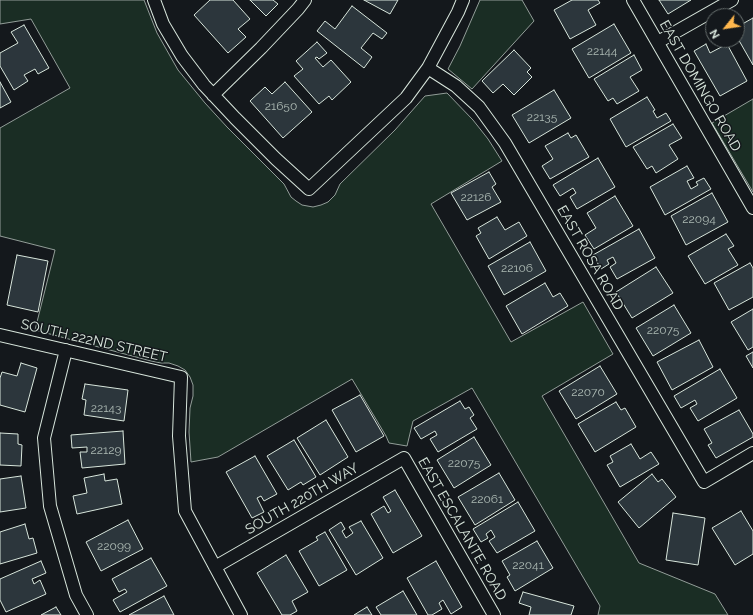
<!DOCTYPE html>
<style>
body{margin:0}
#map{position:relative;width:753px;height:615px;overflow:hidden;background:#14181c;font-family:Raleway,sans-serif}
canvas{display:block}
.north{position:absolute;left:705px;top:8px;width:40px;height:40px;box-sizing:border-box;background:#14181c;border:1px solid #626a69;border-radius:50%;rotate:240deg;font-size:11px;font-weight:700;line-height:16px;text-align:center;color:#d8e6dc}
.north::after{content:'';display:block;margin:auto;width:14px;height:18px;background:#ffb74d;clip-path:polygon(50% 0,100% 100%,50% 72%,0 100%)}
</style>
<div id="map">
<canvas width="753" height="615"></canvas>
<div class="north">N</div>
</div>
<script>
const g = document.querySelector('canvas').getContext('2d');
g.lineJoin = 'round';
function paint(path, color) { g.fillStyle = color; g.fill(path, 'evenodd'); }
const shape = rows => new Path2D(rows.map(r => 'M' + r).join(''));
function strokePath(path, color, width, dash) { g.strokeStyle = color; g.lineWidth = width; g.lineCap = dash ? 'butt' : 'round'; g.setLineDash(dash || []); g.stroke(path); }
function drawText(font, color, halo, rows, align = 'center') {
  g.font = font + ' Raleway,sans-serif'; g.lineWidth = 3; g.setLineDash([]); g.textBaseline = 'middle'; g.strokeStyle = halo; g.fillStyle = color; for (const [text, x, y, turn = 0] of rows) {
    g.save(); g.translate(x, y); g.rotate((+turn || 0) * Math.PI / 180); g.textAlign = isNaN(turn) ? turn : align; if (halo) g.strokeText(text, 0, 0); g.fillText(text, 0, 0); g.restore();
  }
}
const green = shape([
 [0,0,144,0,157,33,178,70,205,103,227,127,284,184,291,197,296,201,302,205,313,207,321,205,328,202,335,195,340,184,395,130,425,96,447,93,473,120,488,139,502,161,431,204,511,342,583,302,613,354,542,396,639,563,715,594,728,615,598,615,600,606,472,388,413,421,407,446,389,443,386,436,352,379,218,457,191,462,189,432,190,408,193,396,193,385,190,377,185,370,178,366,169,363,161,363,151,361,35,330,55,250,0,236,0,128,70,88,31,19,0,24,0,0],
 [480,0,522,0,534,21,472,89,448,69,460,46,480,0],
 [753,99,753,192,712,123,753,99]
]);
paint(green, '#1a2d24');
strokePath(green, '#939e99', 1);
const building = shape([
 [210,0,233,0,250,19,238,29,246,37,228,53,194,15,210,0],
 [250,0,273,0,278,4,266,16,250,0],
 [364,0,398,0,390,14,364,0],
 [572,0,598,0,600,3,588,10,596,25,570,39,554,10,572,0],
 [659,0,691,0,668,14,659,0],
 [352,6,387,33,382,39,373,33,361,48,372,57,364,68,317,31,325,21,335,29,352,6],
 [753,18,753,65,737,37,737,27,753,18],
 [614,24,631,53,589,78,572,49,614,24],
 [24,25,49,68,38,74,35,69,24,75,28,81,14,90,0,66,0,53,18,43,11,32,24,25],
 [317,42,327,53,319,59,317,57,315,58,323,67,331,60,351,82,332,100,329,96,319,104,294,76,303,69,296,61,317,42],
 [706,44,710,53,727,44,747,81,720,96,694,51,706,44],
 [514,50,531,68,527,72,532,77,514,95,503,84,493,93,482,81,514,50],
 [634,55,642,70,630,77,639,91,617,104,613,98,608,101,594,79,634,55],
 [0,82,11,102,0,108,0,82],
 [285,82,312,112,283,138,250,101,265,87,272,94,285,82],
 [554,90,571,118,529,143,512,115,554,90],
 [647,97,655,110,653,111,657,118,666,113,671,121,626,147,610,119,647,97],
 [673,124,682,138,669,145,678,159,656,173,652,166,647,169,633,147,673,124],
 [568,133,571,138,576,135,589,157,550,179,542,166,553,159,545,146,568,133],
 [598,158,615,187,577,209,570,197,576,193,573,188,560,196,553,185,598,158],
 [687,166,694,178,687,181,691,189,698,185,696,182,704,178,711,189,665,215,650,187,687,166],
 [489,172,496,184,492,187,501,202,467,220,451,193,489,172],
 [712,193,728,222,686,245,671,216,712,193],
 [615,196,633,226,594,249,585,235,596,228,587,213,615,196],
 [497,217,505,230,519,222,527,236,489,259,476,236,481,233,478,228,497,217],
 [639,229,655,258,617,279,610,267,616,263,613,257,607,260,609,264,601,269,593,255,639,229],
 [726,234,734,246,728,249,738,265,705,284,688,256,726,234],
 [530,242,546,271,504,295,488,266,530,242],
 [17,255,48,261,38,312,7,305,17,255],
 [750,263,753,268,753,297,729,310,714,283,750,263],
 [656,267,673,293,632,318,616,292,656,267],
 [545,283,553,297,560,293,568,306,522,334,506,306,545,283],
 [674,305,691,333,653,356,636,328,674,305],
 [753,309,753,347,748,350,731,322,753,309],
 [699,340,713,367,672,390,657,362,699,340],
 [753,352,753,368,746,356,753,352],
 [21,363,37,368,25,412,0,405,0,378,2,372,17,376,21,363],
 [600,366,617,394,576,419,559,391,600,366],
 [720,369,737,398,698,421,690,408,697,404,695,400,681,408,674,396,720,369],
 [85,384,128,390,124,421,84,415,86,400,82,399,85,384],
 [360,395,384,436,356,452,332,410,360,395],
 [460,401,465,409,469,407,474,415,470,418,477,429,438,452,430,439,437,435,435,431,421,439,414,428,460,401],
 [616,402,621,410,625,408,636,427,595,452,578,424,616,402],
 [739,410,753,434,753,437,716,458,708,445,712,443,704,429,739,410],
 [326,420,348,457,320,475,297,438,326,420],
 [123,431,125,464,82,468,80,452,87,452,87,447,72,448,71,435,123,431],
 [0,433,18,434,18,444,22,445,21,466,0,465,0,433],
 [474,437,491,465,454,488,437,460,474,437],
 [294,440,316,477,303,485,301,482,288,490,267,456,294,440],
 [631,444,640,459,651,452,659,464,620,487,607,465,613,462,610,456,631,444],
 [255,456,277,494,264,501,261,496,257,498,264,512,252,518,226,472,255,456],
 [499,473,515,500,475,525,458,497,499,473],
 [104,474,105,481,117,479,122,504,77,514,73,496,87,493,84,478,104,474],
 [652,474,658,482,662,479,676,497,639,528,618,502,652,474],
 [21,476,26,508,0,512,0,479,21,476],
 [395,490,422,536,393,553,371,514,384,506,388,513,391,511,383,497,395,490],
 [518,502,535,531,497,553,489,541,495,537,491,530,486,534,488,538,481,542,473,529,518,502],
 [741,511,753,531,753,554,735,565,712,528,741,511],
 [673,513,705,518,698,565,666,560,673,513],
 [128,520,143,549,101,571,86,542,128,520],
 [361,521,383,558,356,575,329,530,341,522,345,529,342,531,346,538,353,533,349,527,361,521],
 [25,524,29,539,33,538,37,553,0,564,0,532,25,524],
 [325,532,347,570,319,586,299,551,318,540,316,537,325,532],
 [537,541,553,568,515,591,507,577,510,575,502,561,537,541],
 [286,555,308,592,292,601,297,611,290,615,282,615,257,573,286,555],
 [151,558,167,586,120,612,113,600,127,592,125,589,119,592,112,579,151,558],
 [41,561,46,573,32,579,34,584,40,580,46,594,6,612,0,600,0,579,41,561],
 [436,561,462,607,451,614,443,600,439,603,442,609,432,615,428,615,407,578,436,561],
 [403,591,417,615,381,615,376,607,403,591],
 [523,592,574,606,571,615,529,615,531,607,519,603,523,592],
 [164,596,174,615,129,615,164,596],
 [56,607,61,615,41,615,56,607],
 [367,607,372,615,354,615,367,607]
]);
paint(building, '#2c363c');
strokePath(building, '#d8e6dc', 1);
const minor = shape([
 [154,0,163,24,182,56,204,85,235,118,276,159,309,189,406,98,428,68,458,12,463,0],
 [633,0,753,208],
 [658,42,732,0],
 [428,68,456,86,479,107,505,143,704,482,753,453],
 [213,95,261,48,298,9,305,0],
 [0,335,181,377,179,436,185,511,241,615],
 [66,350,44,438,50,506,76,595,87,615],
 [215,567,404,458,494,615]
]);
strokePath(minor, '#d8e6dc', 14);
strokePath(minor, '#14181c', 12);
drawText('12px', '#adbab4', null, [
 ["22144",602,51],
 ["21650",281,106],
 ["22135",542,117],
 ["22126",476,197],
 ["22094",699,219],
 ["22106",517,268],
 ["22075",663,330],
 ["22070",588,392],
 ["22143",106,408],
 ["22129",106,450],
 ["22075",464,463],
 ["22061",487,499],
 ["22099",114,546],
 ["22041",528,565]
]);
drawText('14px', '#d8e6dc', '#14181c', [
 ["EAST DOMINGO ROAD",700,86,60],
 ["EAST ROSA ROAD",590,258,60],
 ["SOUTH 222ND STREET",94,341,13],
 ["SOUTH 220TH WAY",302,499,-30],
 ["EAST ESCALANTE ROAD",462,529,60]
]);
</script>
